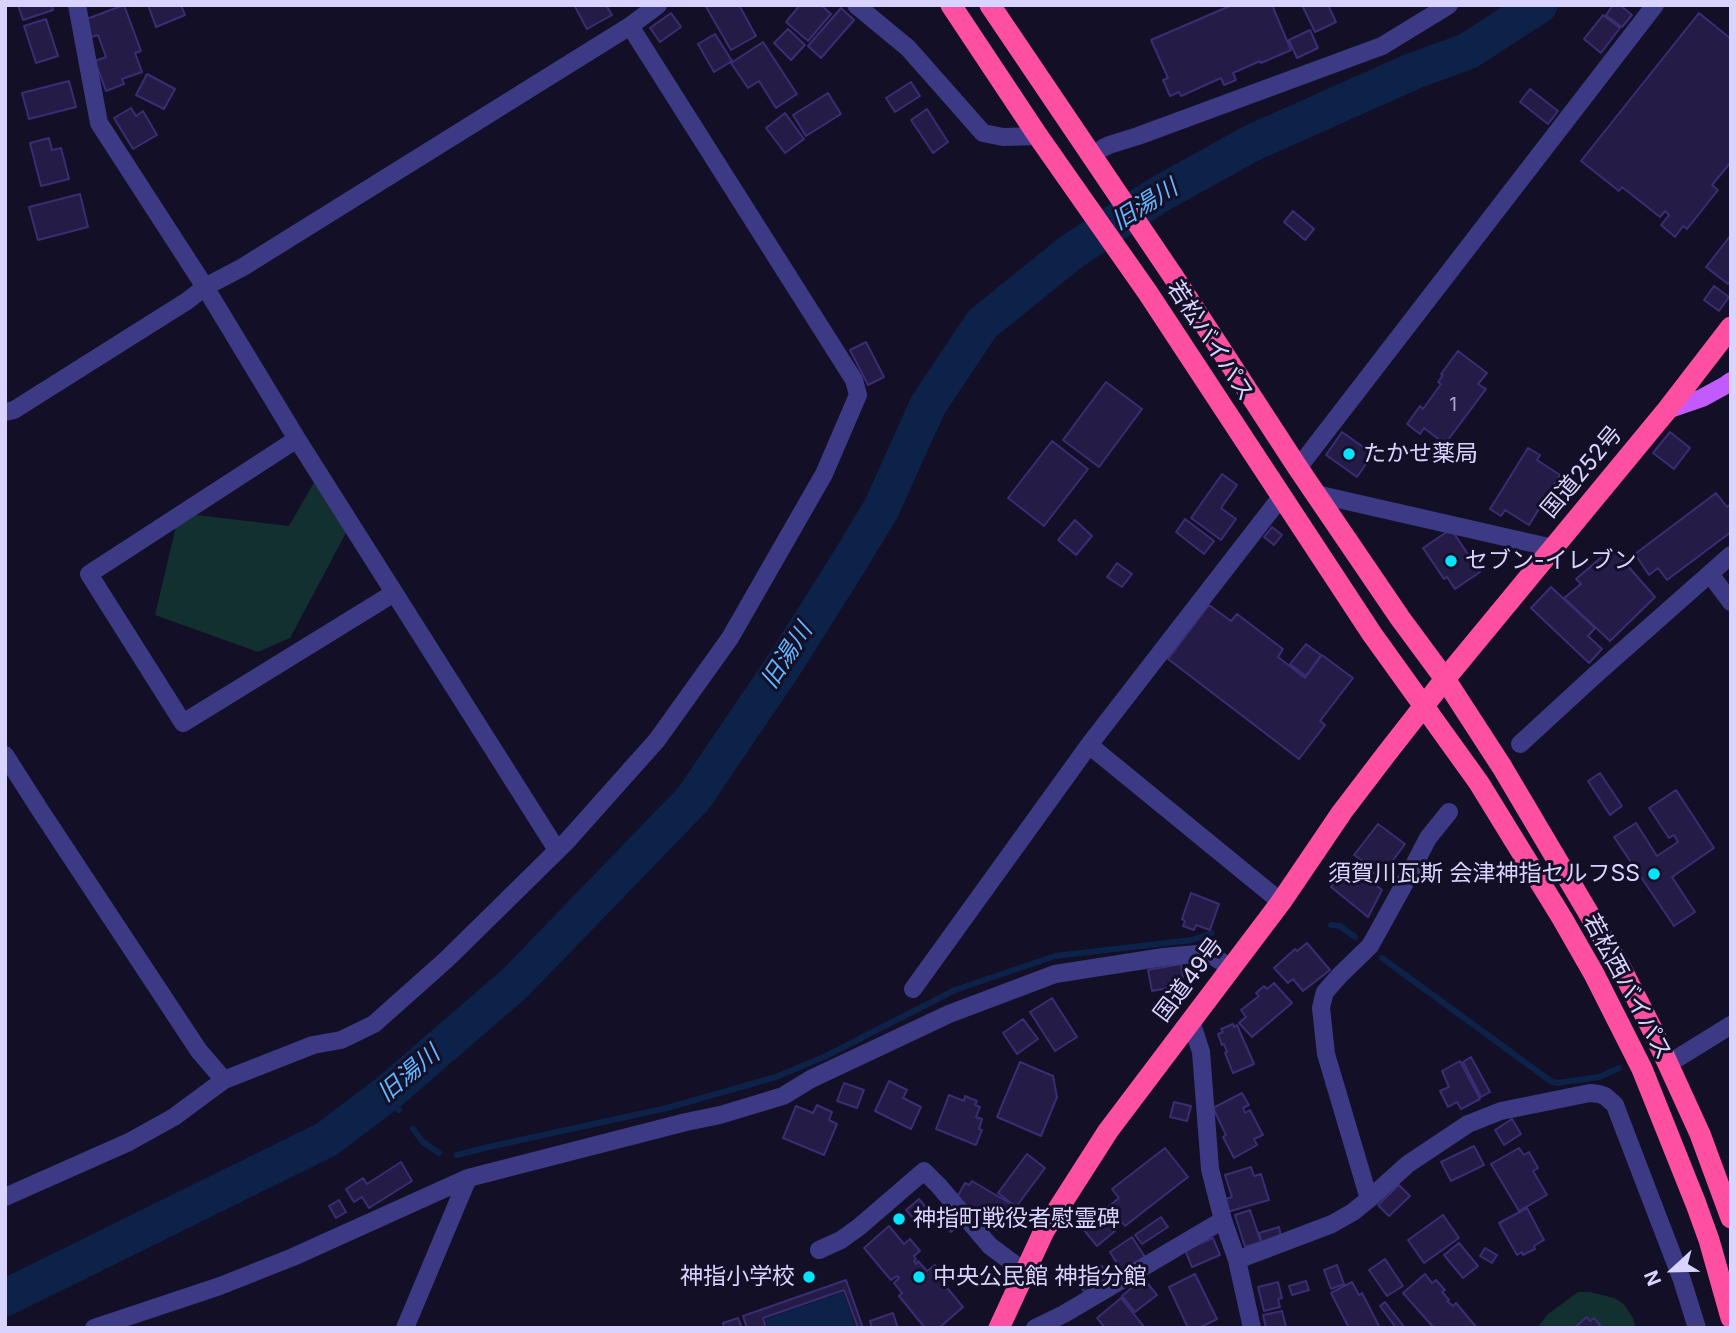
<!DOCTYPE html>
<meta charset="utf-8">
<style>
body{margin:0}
#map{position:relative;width:1736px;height:1333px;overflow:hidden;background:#130f26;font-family:Inter,sans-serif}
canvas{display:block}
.frame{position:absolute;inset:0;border:7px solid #d9d4ff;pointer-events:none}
.north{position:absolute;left:1638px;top:1235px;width:70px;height:70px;-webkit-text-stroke:5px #130f26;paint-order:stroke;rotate:248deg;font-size:19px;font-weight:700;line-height:28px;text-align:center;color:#d9d4ff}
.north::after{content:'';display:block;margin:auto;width:24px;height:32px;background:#d9d4ff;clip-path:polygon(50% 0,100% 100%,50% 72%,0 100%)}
</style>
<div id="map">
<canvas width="1736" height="1333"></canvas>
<div class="frame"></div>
<div class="north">N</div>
</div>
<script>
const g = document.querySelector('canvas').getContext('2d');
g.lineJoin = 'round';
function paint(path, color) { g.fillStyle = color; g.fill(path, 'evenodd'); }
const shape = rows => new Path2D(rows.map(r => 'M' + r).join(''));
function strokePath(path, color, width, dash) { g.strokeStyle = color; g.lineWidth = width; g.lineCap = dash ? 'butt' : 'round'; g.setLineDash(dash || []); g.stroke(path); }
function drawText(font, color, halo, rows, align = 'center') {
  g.font = font + ' Inter,"Noto Sans JP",sans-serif'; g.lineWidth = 6; g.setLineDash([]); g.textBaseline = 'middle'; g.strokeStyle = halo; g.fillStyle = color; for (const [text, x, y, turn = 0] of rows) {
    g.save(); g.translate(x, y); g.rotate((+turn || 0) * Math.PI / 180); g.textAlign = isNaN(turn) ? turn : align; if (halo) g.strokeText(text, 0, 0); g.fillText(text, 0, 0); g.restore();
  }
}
paint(shape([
 [316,479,347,531,290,638,258,652,155,615,176,526,196,515,289,526],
 [1578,1292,1590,1292,1614,1298,1624,1304,1633,1318,1635,1325,1634,1328,1537,1328,1548,1314]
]), '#12302f');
paint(shape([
 [843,1292,856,1328,768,1328,765,1319]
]), '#0c2248');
strokePath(shape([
 [1331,925,1340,926,1355,937],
 [1382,958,1552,1082,1558,1083,1599,1077,1619,1068],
 [387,1093,399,1110],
 [413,1129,423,1142,439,1153],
 [457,1155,493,1146,667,1108,776,1077,826,1056,955,990,1055,956,1192,940,1212,933]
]), '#0c2248', 6);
strokePath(shape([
 [5,1298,327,1139,389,1092,515,983,693,799,784,665,849,562,881,509,928,405,982,324,1071,252,1158,195,1252,143,1411,72,1468,51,1539,5]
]), '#0c2248', 37);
const building = shape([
 [18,5,52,5,53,10,23,20,18,5],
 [124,5,141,51,135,53,142,72,122,79,124,84,106,91,95,61,106,57,98,35,91,37,84,20,124,5],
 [148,5,181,5,185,15,156,27,148,5],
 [574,5,606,5,612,15,587,29,574,5],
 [705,5,739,5,756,36,731,50,705,5],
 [800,5,821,5,831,14,808,41,786,22,800,5],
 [1232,5,1272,5,1291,50,1261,63,1260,61,1233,73,1236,80,1224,85,1221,78,1181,96,1179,92,1170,96,1163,80,1168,78,1151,40,1232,5],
 [1302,5,1328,5,1336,22,1315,32,1302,5],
 [1613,5,1620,5,1632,15,1622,27,1606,15,1613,5],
 [841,8,854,20,821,58,808,46,841,8],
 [671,13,681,27,660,42,650,28,671,13],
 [1699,13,1731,39,1731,162,1712,185,1718,190,1687,229,1683,226,1675,237,1661,225,1669,215,1665,211,1660,217,1622,187,1619,191,1581,161,1699,13],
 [1603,15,1620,28,1601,53,1584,39,1603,15],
 [46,19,58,56,36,63,24,26,46,19],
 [788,29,805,45,791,60,774,43,788,29],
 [1310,30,1318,48,1297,58,1289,40,1310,30],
 [715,34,732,61,714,72,698,44,715,34],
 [763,42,797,94,776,108,759,81,748,88,731,63,763,42],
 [147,74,175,89,164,109,136,95,147,74],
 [69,81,76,107,29,119,22,93,69,81],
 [911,82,920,96,895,112,886,98,911,82],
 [1530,89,1558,111,1548,124,1520,102,1530,89],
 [828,93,841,114,806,136,793,115,828,93],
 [131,108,136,116,143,111,157,135,133,149,114,118,131,108],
 [927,109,948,142,933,153,911,120,927,109],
 [785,113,804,139,785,153,766,128,785,113],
 [49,138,52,150,61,148,69,179,41,186,30,143,49,138],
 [80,194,88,227,38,240,29,207,80,194],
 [1293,211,1314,229,1305,240,1284,222,1293,211],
 [1731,235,1731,280,1728,284,1706,267,1731,235],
 [1714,286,1729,297,1719,311,1704,300,1714,286],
 [866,342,884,377,868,385,850,350,866,342],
 [1458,351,1487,373,1478,384,1486,389,1445,444,1424,428,1420,434,1407,424,1420,406,1423,409,1441,384,1438,382,1443,375,1441,374,1458,351],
 [1106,382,1142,409,1099,467,1063,440,1106,382],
 [1342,432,1373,454,1357,477,1326,455,1342,432],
 [1670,432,1690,448,1674,469,1653,453,1670,432],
 [1052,441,1088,469,1044,526,1008,498,1052,441],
 [1528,448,1540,455,1537,460,1560,475,1529,525,1505,510,1501,516,1490,509,1528,448],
 [1222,474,1237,485,1221,508,1236,519,1221,540,1191,518,1222,474],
 [1716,493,1727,507,1731,504,1731,532,1667,580,1658,568,1649,575,1635,554,1716,493],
 [1185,519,1214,541,1204,554,1176,532,1185,519],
 [1075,520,1092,536,1076,555,1058,540,1075,520],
 [1272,527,1282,535,1274,545,1264,537,1272,527],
 [1451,529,1480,572,1455,589,1447,577,1444,579,1423,548,1451,529],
 [1612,548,1655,597,1610,641,1564,598,1581,584,1576,579,1612,548],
 [1117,563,1132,574,1122,587,1107,577,1117,563],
 [1551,587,1595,628,1588,636,1602,649,1589,663,1531,608,1551,587],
 [1209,605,1231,621,1237,614,1283,649,1278,657,1305,678,1322,655,1353,678,1320,721,1325,725,1299,759,1168,659,1209,605],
 [1306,644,1321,655,1306,676,1290,664,1306,644],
 [1600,773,1622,806,1610,815,1588,781,1600,773],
 [1676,790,1714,848,1672,877,1695,912,1674,926,1614,837,1636,823,1657,856,1678,842,1674,835,1669,838,1649,808,1676,790],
 [1378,824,1405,844,1380,878,1362,864,1364,862,1354,855,1378,824],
 [1350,864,1382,890,1368,917,1331,887,1350,864],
 [1191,893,1219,904,1210,930,1196,925,1194,930,1183,926,1185,921,1182,919,1191,893],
 [1307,943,1330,970,1303,991,1293,979,1288,983,1274,968,1295,949,1297,951,1307,943],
 [1181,964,1183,977,1175,987,1152,991,1148,970,1181,964],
 [1274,983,1292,1003,1252,1037,1239,1023,1246,1017,1241,1010,1259,996,1256,993,1264,986,1267,989,1274,983],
 [1052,998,1077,1037,1055,1051,1030,1012,1052,998],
 [1023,1019,1038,1039,1017,1054,1003,1033,1023,1019],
 [1233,1024,1234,1027,1237,1025,1254,1064,1233,1073,1225,1053,1227,1052,1224,1044,1222,1045,1218,1034,1223,1032,1221,1029,1233,1024],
 [1471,1057,1490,1092,1481,1097,1463,1062,1471,1057],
 [1460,1061,1480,1099,1461,1109,1457,1102,1448,1107,1440,1091,1449,1087,1442,1071,1460,1061],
 [1020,1062,1053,1076,1057,1097,1041,1136,997,1117,1020,1062],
 [889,1081,907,1090,903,1098,921,1107,911,1129,875,1111,889,1081],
 [844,1083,864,1090,857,1108,837,1101,844,1083],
 [1242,1093,1249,1105,1243,1108,1245,1113,1250,1110,1263,1135,1254,1139,1257,1145,1234,1158,1223,1137,1226,1135,1213,1108,1242,1093],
 [949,1095,964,1101,965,1096,977,1101,975,1105,980,1107,976,1117,982,1119,979,1129,982,1130,976,1145,936,1129,949,1095],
 [1174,1102,1191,1106,1187,1121,1170,1117,1174,1102],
 [817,1105,832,1112,829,1120,837,1124,824,1155,783,1138,796,1106,813,1113,817,1105],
 [1512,1119,1521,1134,1504,1145,1495,1130,1512,1119],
 [1474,1146,1484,1165,1451,1181,1441,1162,1474,1146],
 [1165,1148,1188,1177,1125,1226,1109,1206,1119,1198,1112,1189,1165,1148],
 [1519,1148,1524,1155,1529,1152,1538,1168,1533,1171,1547,1195,1519,1211,1491,1164,1519,1148],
 [1027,1154,1045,1168,1016,1207,998,1193,1027,1154],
 [401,1162,412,1181,369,1208,362,1197,354,1202,346,1189,363,1178,367,1184,401,1162],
 [1251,1167,1254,1176,1261,1174,1269,1200,1227,1212,1223,1200,1232,1197,1225,1175,1251,1167],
 [972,1181,1011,1204,996,1230,976,1218,979,1213,956,1199,965,1183,969,1185,972,1181],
 [1399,1185,1410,1196,1389,1216,1378,1205,1399,1185],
 [919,1199,933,1216,920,1226,906,1210,919,1199],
 [339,1200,346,1212,336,1218,329,1206,339,1200],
 [1527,1208,1544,1240,1534,1246,1535,1249,1523,1255,1522,1252,1517,1255,1499,1223,1527,1208],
 [1098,1209,1115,1231,1097,1246,1079,1224,1098,1209],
 [1250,1210,1261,1242,1245,1247,1235,1215,1250,1210],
 [947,1214,958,1226,951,1232,940,1220,947,1214],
 [1443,1215,1459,1238,1424,1263,1408,1240,1443,1215],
 [1161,1217,1168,1227,1142,1244,1135,1235,1161,1217],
 [889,1226,904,1244,910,1239,920,1251,914,1256,916,1259,914,1261,916,1264,918,1261,927,1271,935,1265,943,1275,939,1278,963,1307,939,1328,925,1328,899,1296,902,1293,894,1283,899,1278,897,1276,891,1280,864,1248,889,1226],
 [1279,1227,1281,1237,1262,1243,1259,1233,1279,1227],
 [1132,1237,1145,1257,1122,1272,1110,1252,1132,1237],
 [1213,1238,1220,1255,1192,1267,1185,1250,1213,1238],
 [1459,1243,1478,1266,1463,1278,1444,1255,1459,1243],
 [1485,1248,1497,1255,1492,1263,1480,1256,1485,1248],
 [1385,1259,1403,1286,1387,1296,1369,1270,1385,1259],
 [1337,1265,1344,1284,1331,1289,1324,1270,1337,1265],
 [1102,1266,1109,1277,1084,1292,1077,1280,1102,1266],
 [1195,1274,1217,1319,1199,1328,1188,1328,1169,1287,1195,1274],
 [1425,1274,1432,1283,1436,1280,1445,1290,1442,1292,1449,1300,1447,1301,1453,1306,1456,1303,1477,1328,1434,1328,1403,1293,1425,1274],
 [1143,1278,1157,1295,1135,1312,1122,1296,1143,1278],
 [846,1280,863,1328,858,1328,844,1290,763,1318,766,1328,747,1328,743,1316,846,1280],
 [1306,1281,1309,1290,1292,1295,1289,1286,1306,1281],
 [1278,1282,1282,1298,1278,1299,1280,1307,1264,1311,1258,1287,1278,1282],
 [1352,1282,1359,1295,1362,1293,1380,1328,1349,1328,1331,1293,1352,1282],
 [1121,1298,1145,1328,1105,1328,1097,1318,1121,1298],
 [1385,1302,1405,1328,1396,1328,1380,1306,1385,1302],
 [1282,1311,1286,1327,1266,1328,1263,1315,1282,1311],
 [893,1313,898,1328,872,1328,870,1321,893,1313],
 [1587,1317,1590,1321,1594,1318,1600,1325,1597,1328,1574,1328,1587,1317],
 [738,1318,742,1328,724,1328,723,1323,738,1318]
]);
paint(building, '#241b47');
strokePath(building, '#3b2d73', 2);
strokePath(shape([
 [77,5,99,123,205,287,297,439,557,850],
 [856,5,908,48,983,133,1003,137,1038,136],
 [1103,148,1109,145,1138,136,1382,46,1449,5],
 [5,412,14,410,187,301,205,287,243,267,630,26,658,5],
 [297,439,89,574,183,723,394,593],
 [1298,468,1655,5],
 [1316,494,1553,548],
 [1710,574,1731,602],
 [1520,744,1594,676,1731,555],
 [1089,745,1281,902],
 [5,755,40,810,199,1051,224,1080],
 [913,989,1089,745,1281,497],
 [1191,1021,1201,1052,1210,1169,1223,1220,1237,1260,1252,1328],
 [1668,1064,1731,1025],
 [5,1197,129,1142,174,1117,224,1080,313,1045,341,1040,374,1024,447,959,567,841,657,740,730,638,824,474,858,395,854,380,630,26],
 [1369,1199,1326,1054,1321,1008,1323,999,1325,992,1340,975,1370,946,1401,890,1428,838,1449,812],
 [819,1250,841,1240,859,1227,924,1171,939,1186,990,1246,1025,1272],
 [1237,1260,1332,1224,1353,1212,1369,1199,1408,1164,1468,1124,1501,1111,1590,1093,1599,1094,1605,1096,1615,1105,1621,1121,1682,1280,1697,1328],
 [94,1328,220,1286,293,1257,468,1178,686,1122,720,1115,783,1096,811,1079,949,1014,1055,974,1164,957,1208,953,1231,968],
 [405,1328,468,1178],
 [1035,1328,1064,1314,1223,1220]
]), '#3d3a85', 18);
strokePath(shape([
 [1667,410,1702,398,1724,386,1731,381]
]), '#c25bff', 18);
strokePath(shape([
 [951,5,1038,136,1148,293,1372,634,1479,783,1562,918,1594,974,1642,1069,1696,1204,1709,1240,1731,1318],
 [990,5,1173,276,1298,468,1400,618,1445,679,1502,767,1621,968,1652,1029,1700,1134,1731,1218],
 [999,1328,1044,1231,1108,1131,1281,902,1342,812,1387,753,1445,679,1667,410,1731,327]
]), '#ff4fa3', 21);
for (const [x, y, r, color] of [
 [1349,454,7,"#00e5ff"],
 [1451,561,7,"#00e5ff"],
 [1654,874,7,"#00e5ff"],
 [899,1219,7,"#00e5ff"],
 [809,1277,7,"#00e5ff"],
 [919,1277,7,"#00e5ff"]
]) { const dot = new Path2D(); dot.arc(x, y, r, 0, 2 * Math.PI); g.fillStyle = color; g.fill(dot); strokePath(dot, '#130f26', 2.5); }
drawText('19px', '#aca6d1', null, [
 ["1",1453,405]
]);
drawText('23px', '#d9d4ff', '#130f26', [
 ["若松バイパス",1210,341,57],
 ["国道252号",1582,472,-50],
 ["国道49号",1189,980,-53],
 ["若松西バイパス",1627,987,62]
]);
drawText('23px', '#d9d4ff', '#130f26', [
 ["たかせ薬局",1363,454],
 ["セブン-イレブン",1465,561],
 ["須賀川瓦斯 会津神指セルフSS",1640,874,"right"],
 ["神指町戦役者慰霊碑",913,1219],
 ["神指小学校",795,1277,"right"],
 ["中央公民館 神指分館",933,1277]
], 'left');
drawText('italic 24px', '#62b6ff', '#130f26', [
 ["旧湯川",1145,205,-32],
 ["旧湯川",787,656,-57],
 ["旧湯川",409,1074,-40]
]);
</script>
